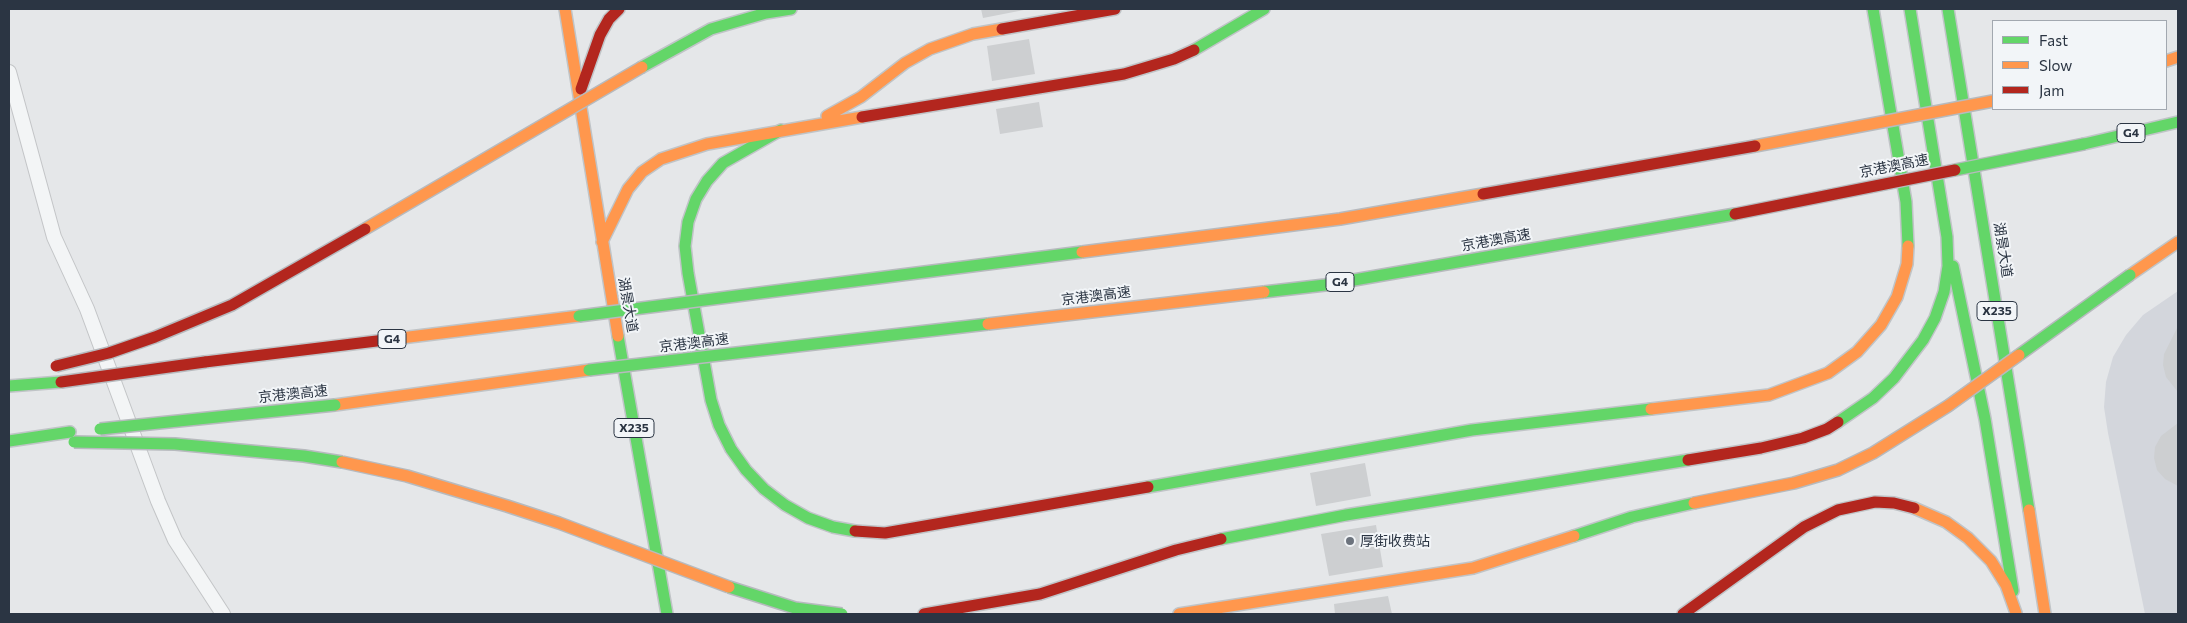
<!DOCTYPE html>
<meta charset="utf-8">
<style>
body{margin:0}
#map{position:relative;width:2187px;height:623px;overflow:hidden;background:#e5e7e9;font-family:Commissioner,sans-serif}
canvas{display:block}
.frame{position:absolute;inset:0;border:10px solid #2b3543;pointer-events:none}
.legend{position:absolute;left:1992px;top:20px;width:175px;height:90px;box-sizing:border-box;background:#f2f5f8;border:1px solid #a2a8b0;margin:0;padding:6px 9px;list-style:none;font-size:15px;color:#2b3543}
.legend li{display:flex;align-items:center;gap:10px;height:25px}
.legend b{width:25px;border:1px solid #a2a8b0}
</style>
<div id="map">
<canvas width="2187" height="623"></canvas>
<div class="frame"></div>
<ul class="legend">
<li><b style="height:6px;background:#63d668"></b>Fast</li>
<li><b style="height:6px;background:#ff974d"></b>Slow</li>
<li><b style="height:6px;background:#b3261e"></b>Jam</li>
</ul>
</div>
<script>
const g = document.querySelector('canvas').getContext('2d');
g.lineJoin = 'round';
function paint(path, color) { g.fillStyle = color; g.fill(path, 'evenodd'); }
const shape = rows => new Path2D(rows.map(r => 'M' + r).join(''));
function strokePath(path, color, width, dash) { g.strokeStyle = color; g.lineWidth = width; g.lineCap = dash ? 'butt' : 'round'; g.setLineDash(dash || []); g.stroke(path); }
function drawText(font, color, halo, rows, align = 'center') {
  g.font = font + ' Commissioner,"Noto Sans SC",sans-serif'; g.lineWidth = 4; g.setLineDash([]); g.textBaseline = 'middle'; g.strokeStyle = halo; g.fillStyle = color; for (const [text, x, y, turn = 0] of rows) {
    g.save(); g.translate(x, y); g.rotate((+turn || 0) * Math.PI / 180); g.textAlign = isNaN(turn) ? turn : align; if (halo) g.strokeText(text, 0, 0); g.fillText(text, 0, 0); g.restore();
  }
}
paint(shape([
 [2178,291,2178,614,2145,614,2108,433,2104,407,2106,382,2113,357,2126,335,2143,315]
]), '#d3d6dc');
paint(shape([
 [981,9,1024,9,1024,10,983,18],
 [1029,39,1035,74,992,81,987,46],
 [1039,102,1043,127,1000,134,996,109],
 [2178,326,2178,392,2166,377,2163,365,2164,354],
 [2178,423,2178,486,2165,479,2157,470,2154,458,2155,447,2161,436],
 [1365,463,1371,496,1316,506,1310,473],
 [1376,525,1383,567,1329,576,1321,534],
 [1388,596,1392,614,1335,614,1334,604]
]), '#cdcfd1');
const street = shape([
 [9,72,54,237,87,309,158,501,175,540,223,614]
]);
const fast = shape([
 [1873,9,1906,202,1908,246],
 [1948,9,2029,510],
 [1194,50,1264,9],
 [642,67,711,29,766,13,791,9],
 [781,130,723,163,707,181,696,199,688,222,685,246,688,273,711,400,719,425,731,449,746,470,764,489,785,505,808,518,833,527,855,531],
 [2084,144,2178,122],
 [1953,266,1985,419,2013,591],
 [618,336,667,614],
 [9,386,61,382],
 [1838,422,1873,398,1894,378,1923,340,1935,318,1944,292,1948,266,1947,237,1910,9],
 [9,441,70,432],
 [1148,487,1472,430,1651,409],
 [1574,536,1632,517,1694,503],
 [1221,539,1346,515,1688,460]
]);
const slow = shape([
 [565,9,618,336],
 [2166,61,2178,57],
 [827,116,861,97,905,63,930,49,973,34,1002,29],
 [602,242,628,189,642,172,661,159,707,144,862,117],
 [2130,275,2178,242],
 [393,339,579,316],
 [335,405,589,370],
 [1651,409,1769,395,1828,373,1857,352,1881,325,1897,297,1907,264,1908,246],
 [1914,508,1946,522,1968,538,1991,561,2006,585,2016,613],
 [2029,510,2045,614],
 [1179,614,1473,568,1574,536]
]);
const jam = shape([
 [1002,29,1115,9],
 [581,89,600,35,609,19,619,9],
 [862,117,1124,74,1174,59,1194,50],
 [205,362,393,339],
 [1688,460,1761,448,1803,438,1827,429,1838,422],
 [855,531,885,533,1148,487],
 [924,614,1040,594,1176,550,1221,539],
 [1683,614,1804,527,1838,510,1875,502,1894,503,1914,508]
]);
strokePath(street, '#c3c5c7', 16);
strokePath(fast, '#c0c4c7', 14);
strokePath(slow, '#c0c4c7', 14);
strokePath(jam, '#c0c4c7', 14);
strokePath(street, '#f3f5f6', 14);
strokePath(fast, '#63d668', 11);
strokePath(slow, '#ff974d', 11);
strokePath(jam, '#b3261e', 11);
const fastBridge = shape([
 [1955,170,2084,144],
 [1264,292,1325,285,1735,214],
 [579,316,1082,252],
 [2019,355,2130,275],
 [589,370,988,324],
 [100,429,335,405],
 [74,442,175,444,304,456,342,462],
 [729,587,795,608,842,614]
]);
const slowBridge = shape([
 [1755,146,1993,101],
 [365,229,642,67],
 [1082,252,1340,219,1483,194],
 [988,324,1264,292],
 [342,462,407,476,507,506,559,523,729,587],
 [1694,503,1794,483,1838,470,1873,453,1948,406,2019,355]
]);
const jamBridge = shape([
 [1483,194,1755,146],
 [1735,214,1955,170],
 [56,366,109,353,155,337,232,305,365,229],
 [61,382,205,362]
]);
strokePath(fastBridge, '#b7babe', 14, []);
strokePath(slowBridge, '#b7babe', 14, []);
strokePath(jamBridge, '#b7babe', 14, []);
strokePath(fastBridge, '#63d668', 11);
strokePath(slowBridge, '#ff974d', 11);
strokePath(jamBridge, '#b3261e', 11);
for (const [x, y, r, color] of [
 [1350,541,5,"#6c737d"]
]) { const dot = new Path2D(); dot.arc(x, y, r, 0, 2 * Math.PI); g.fillStyle = color; g.fill(dot); strokePath(dot, '#f2f5f8', 2); }
for (const [x, y, w] of [
 [2131,133,28],
 [1340,282,28],
 [1997,311,40],
 [392,339,28],
 [634,428,40]
]) { const box = new Path2D(); box.roundRect(x - w / 2, y - 9.5, w, 19, 4); g.fillStyle = '#f2f5f8'; g.fill(box); strokePath(box, '#2b3543', 1); }
drawText('bold 12px', '#2b3543', null, [
 ["G4",2131,133],
 ["G4",1340,282],
 ["X235",1997,311],
 ["G4",392,339],
 ["X235",634,428]
]);
drawText('14px', '#2b3543', '#f2f5f8', [
 ["京港澳高速",1894,166,-11],
 ["京港澳高速",1496,240,-10],
 ["湖景大道",2003,250,81],
 ["京港澳高速",1096,296,-7],
 ["湖景大道",628,305,80],
 ["京港澳高速",694,343,-7],
 ["京港澳高速",293,394,-6]
]);
drawText('14px', '#2b3543', '#f2f5f8', [
 ["厚街收费站",1360,541]
], 'left');
</script>
